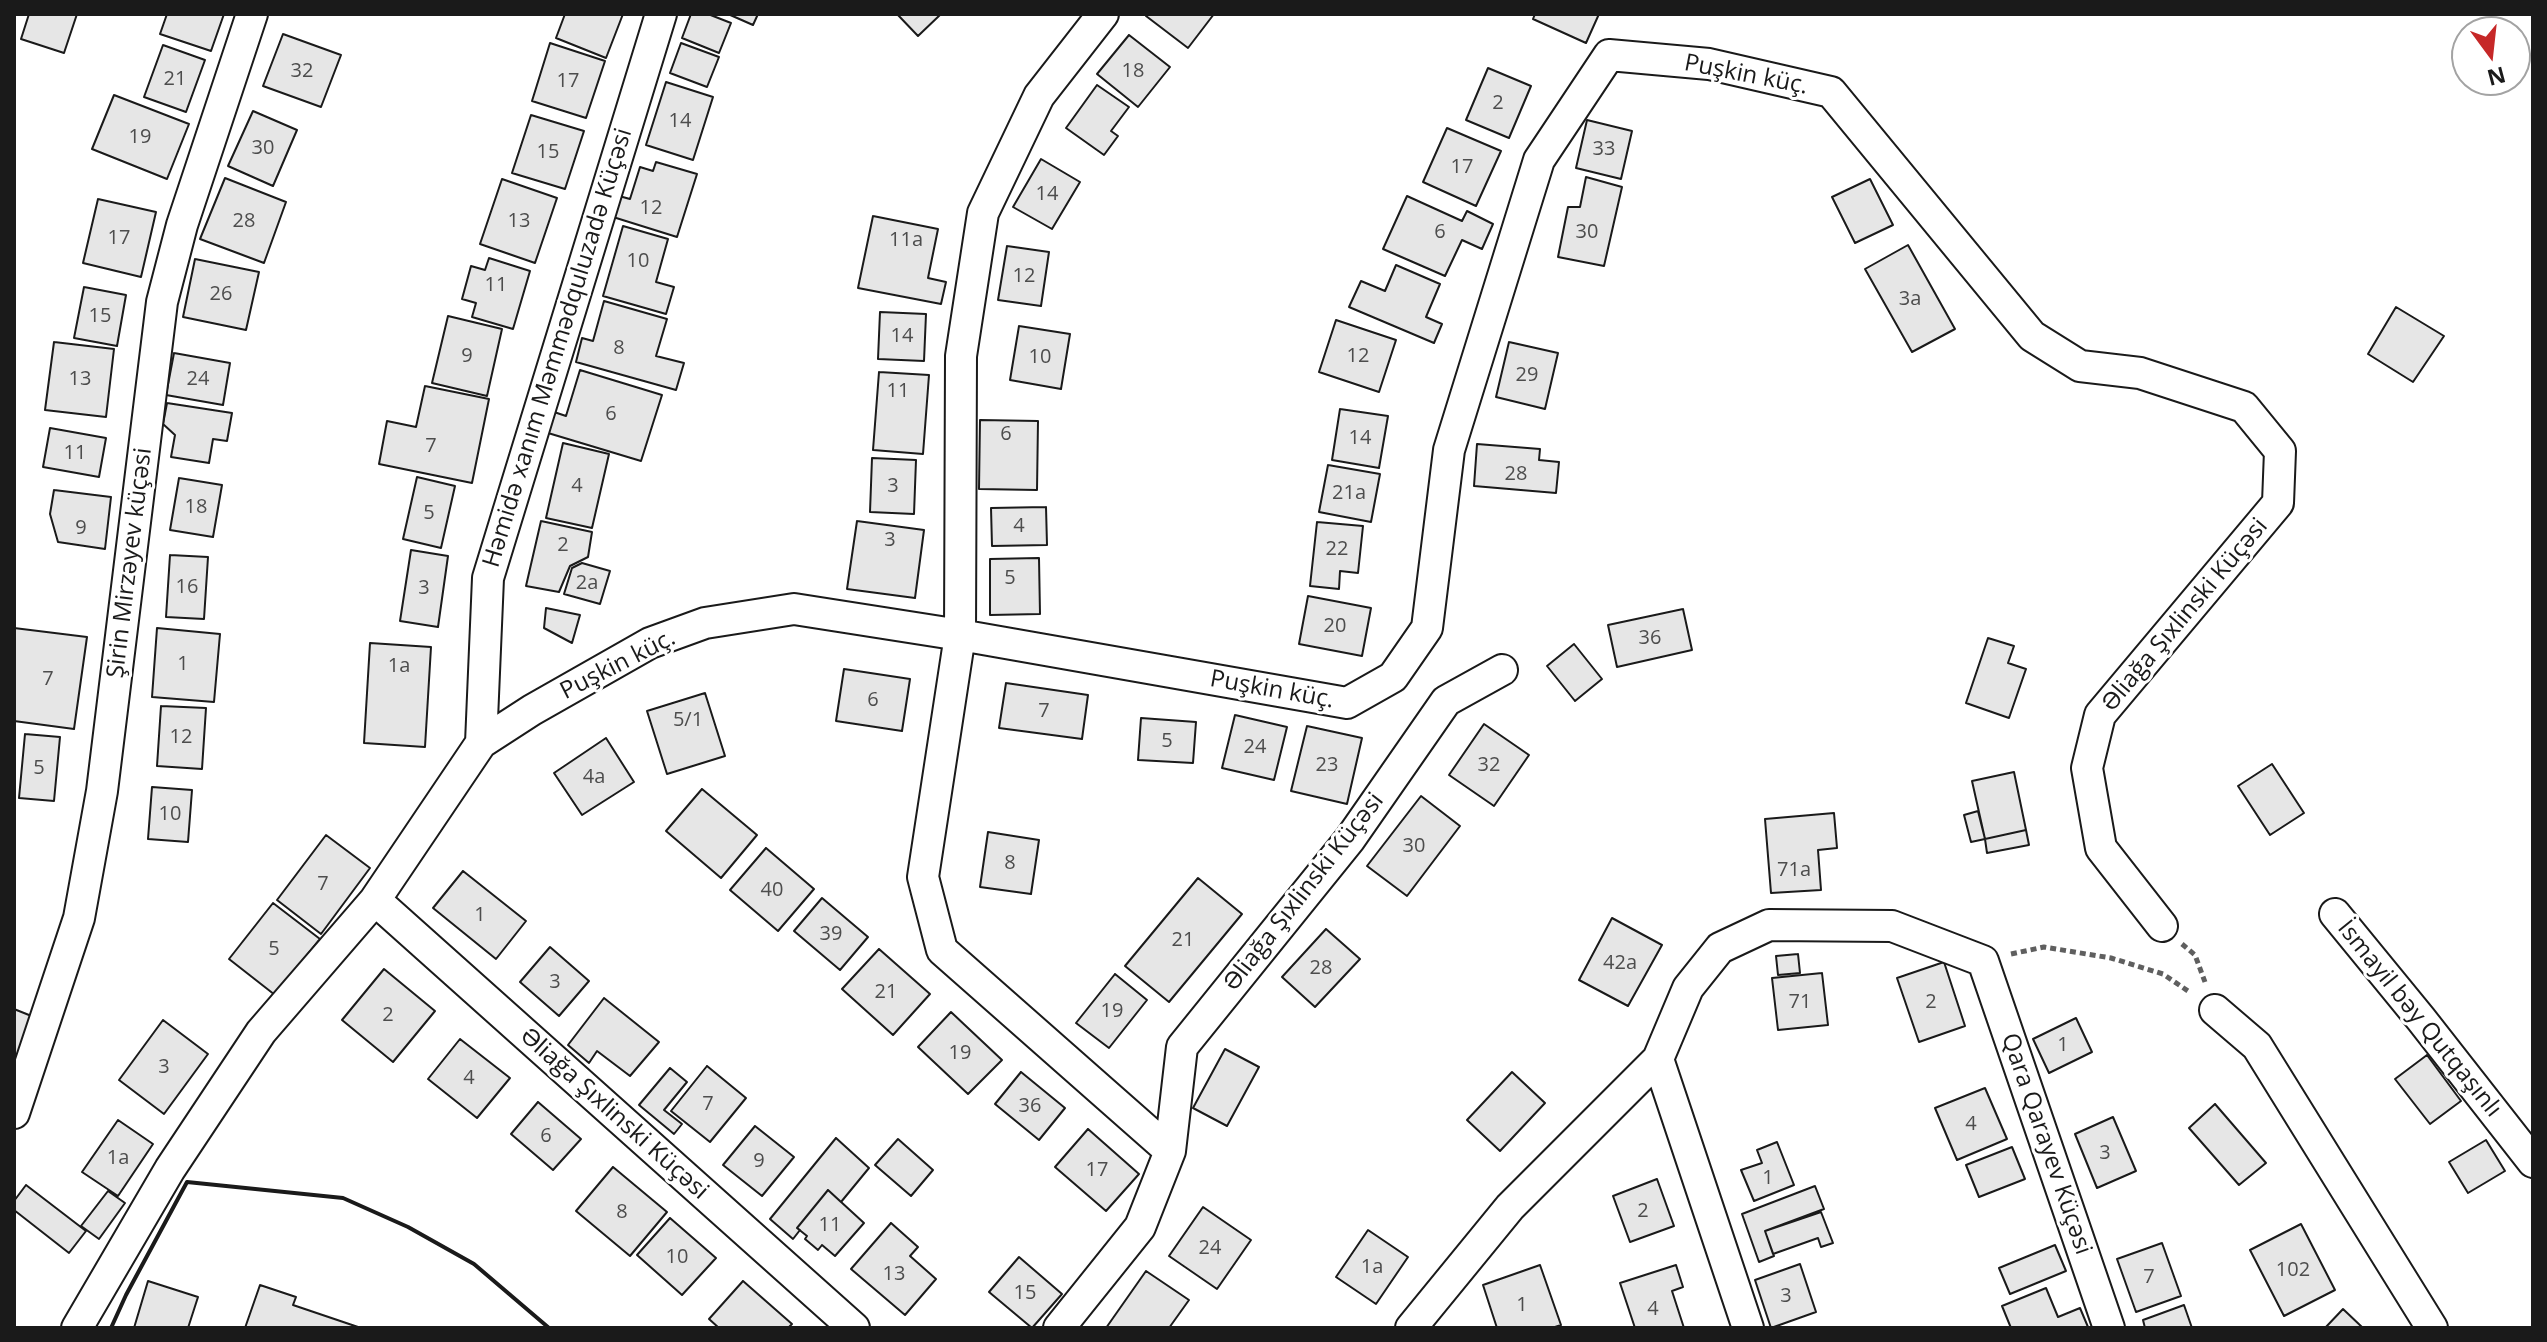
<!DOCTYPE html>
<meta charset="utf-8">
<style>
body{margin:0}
#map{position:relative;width:2547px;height:1342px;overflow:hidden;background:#fff;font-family:"Open Sans",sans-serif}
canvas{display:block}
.frame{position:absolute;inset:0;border:16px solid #1a1a1a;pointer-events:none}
.north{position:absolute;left:2451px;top:16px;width:80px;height:80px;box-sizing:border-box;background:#fff;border:2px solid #a3a3a3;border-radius:50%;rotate:165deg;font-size:22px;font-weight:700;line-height:32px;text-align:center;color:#1a1a1a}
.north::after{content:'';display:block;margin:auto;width:28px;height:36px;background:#c62828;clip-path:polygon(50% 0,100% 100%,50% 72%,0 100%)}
</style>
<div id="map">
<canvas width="2547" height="1342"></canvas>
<div class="frame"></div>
<div class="north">N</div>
</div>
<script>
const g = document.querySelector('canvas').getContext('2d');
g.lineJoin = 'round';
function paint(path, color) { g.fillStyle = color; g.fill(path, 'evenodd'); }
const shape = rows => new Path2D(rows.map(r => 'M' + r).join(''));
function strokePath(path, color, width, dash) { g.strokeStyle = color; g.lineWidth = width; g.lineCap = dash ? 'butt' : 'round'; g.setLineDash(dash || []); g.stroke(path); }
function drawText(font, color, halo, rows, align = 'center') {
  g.font = font + ' "Open Sans",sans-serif'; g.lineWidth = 6; g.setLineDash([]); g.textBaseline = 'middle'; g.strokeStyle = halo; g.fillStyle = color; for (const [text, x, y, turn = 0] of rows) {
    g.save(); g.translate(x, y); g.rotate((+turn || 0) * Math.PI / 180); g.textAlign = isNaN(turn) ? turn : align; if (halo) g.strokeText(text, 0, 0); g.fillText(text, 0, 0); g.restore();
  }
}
const building = shape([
 [29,14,77,14,64,53,21,39,29,14],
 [167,14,224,14,211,51,160,34,167,14],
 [565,14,623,14,606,58,556,38,565,14],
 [691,14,708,14,731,23,719,53,682,38,691,14],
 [728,14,758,14,753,25,728,14],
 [897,14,941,14,918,36,897,14],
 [1148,14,1214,14,1188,48,1146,16,1148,14],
 [1535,14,1599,14,1586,43,1533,19,1535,14],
 [283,34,341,55,321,107,263,86,283,34],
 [1129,35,1170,67,1138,107,1097,74,1129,35],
 [550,43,605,61,586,118,532,101,550,43],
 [681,43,719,57,707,87,670,73,681,43],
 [163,45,205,60,186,112,144,97,163,45],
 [1488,68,1531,86,1509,138,1466,120,1488,68],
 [666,82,713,97,693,160,646,145,666,82],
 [1097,85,1129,107,1111,131,1118,136,1104,155,1066,128,1097,85],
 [114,95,189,124,167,179,92,149,114,95],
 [253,111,297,130,273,186,228,166,253,111],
 [531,115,584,131,565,189,512,173,531,115],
 [1587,120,1632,131,1621,179,1576,168,1587,120],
 [1447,128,1501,151,1476,206,1423,182,1447,128],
 [1041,159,1080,182,1052,229,1013,207,1041,159],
 [656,162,697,174,677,237,613,217,619,196,630,199,640,167,653,171,656,162],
 [1586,177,1622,187,1604,266,1558,257,1568,207,1580,207,1586,177],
 [225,178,286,202,264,263,200,239,225,178],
 [502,179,557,198,535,263,480,244,502,179],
 [1870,179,1893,225,1855,243,1832,197,1870,179],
 [1407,196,1462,221,1467,211,1493,224,1482,249,1462,240,1445,276,1383,249,1407,196],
 [98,199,156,212,141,277,83,263,98,199],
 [873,216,938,229,928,278,946,282,941,304,858,288,873,216],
 [623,226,668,239,656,282,674,287,666,314,603,296,623,226],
 [1908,245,1955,329,1912,352,1865,269,1908,245],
 [1007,246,1049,252,1041,306,998,300,1007,246],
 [489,258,530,271,513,329,472,317,476,303,462,299,471,266,485,270,489,258],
 [195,259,259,272,246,330,183,317,195,259],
 [1396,265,1440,284,1426,317,1442,324,1434,343,1349,307,1361,281,1385,291,1396,265],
 [84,287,126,295,117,346,74,338,84,287],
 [604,301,667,319,656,356,684,363,676,390,576,362,582,338,593,341,604,301],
 [2396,307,2444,336,2413,382,2368,354,2396,307],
 [880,312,926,314,924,361,878,359,880,312],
 [448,316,502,329,487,396,432,383,448,316],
 [1336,320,1396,340,1379,392,1319,372,1336,320],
 [1019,326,1070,334,1061,389,1010,380,1019,326],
 [54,342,114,349,106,417,45,410,54,342],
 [1509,342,1558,353,1545,409,1496,397,1509,342],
 [174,353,230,363,223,405,166,395,174,353],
 [580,370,662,395,641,461,548,433,554,412,566,416,580,370],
 [879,372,929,375,923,454,873,450,879,372],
 [425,386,489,399,472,483,379,464,387,421,416,427,425,386],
 [167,403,232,413,227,441,213,439,209,463,171,457,175,435,163,424,167,403],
 [1340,409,1388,416,1379,468,1332,460,1340,409],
 [980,420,1038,421,1037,490,979,489,980,420],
 [50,428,106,438,99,477,43,467,50,428],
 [563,443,609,454,592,528,546,518,563,443],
 [1477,444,1540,449,1539,460,1559,462,1556,493,1474,486,1477,444],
 [872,458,916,460,914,514,870,512,872,458],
 [1328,465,1380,474,1371,522,1319,512,1328,465],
 [417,477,455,486,441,548,403,539,417,477],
 [179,478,222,485,213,537,170,530,179,478],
 [54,490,111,497,105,549,58,542,50,514,54,490],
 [1046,507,1047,545,992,546,991,508,1046,507],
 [541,521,592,532,588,557,570,566,559,592,526,586,541,521],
 [857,521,924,530,915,598,847,589,857,521],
 [1317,522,1363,526,1358,573,1340,571,1339,589,1310,586,1317,522],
 [411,550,448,556,438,627,400,621,411,550],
 [170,555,208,557,204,619,166,617,170,555],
 [1039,558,1040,614,990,615,990,559,1039,558],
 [582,563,610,571,600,604,564,594,572,568,582,563],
 [1308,596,1371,608,1362,656,1299,644,1308,596],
 [546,608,580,615,572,643,544,628,546,608],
 [1683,609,1692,650,1617,667,1608,625,1683,609],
 [14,628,87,637,74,729,14,721,14,628],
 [157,628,220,634,214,702,152,697,157,628],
 [1988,638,2014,646,2008,663,2026,669,2009,718,1966,703,1988,638],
 [370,643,431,647,425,747,364,743,370,643],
 [1574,644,1602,679,1575,701,1547,666,1574,644],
 [844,669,910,679,902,731,836,721,844,669],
 [1006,683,1088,695,1082,739,999,728,1006,683],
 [705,693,725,756,667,774,647,711,705,693],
 [161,706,206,708,202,769,157,766,161,706],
 [1235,715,1287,727,1274,780,1222,768,1235,715],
 [1141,718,1196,722,1193,763,1138,760,1141,718],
 [1484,724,1529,755,1494,806,1449,775,1484,724],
 [1307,726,1362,738,1347,804,1291,791,1307,726],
 [25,734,60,737,54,801,19,798,25,734],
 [606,738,634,782,582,815,554,773,606,738],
 [2272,764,2304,813,2270,835,2238,786,2272,764],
 [2014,772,2026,830,1985,839,1972,781,2014,772],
 [152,787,192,790,188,842,148,839,152,787],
 [702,789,757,835,721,878,666,831,702,789],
 [1421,796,1460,826,1407,896,1367,866,1421,796],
 [1978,811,1985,839,1971,842,1964,815,1978,811],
 [1834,813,1837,848,1818,850,1821,890,1771,893,1765,819,1834,813],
 [2026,830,2029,845,1987,853,1985,839,2026,830],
 [988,832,1039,840,1031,894,980,887,988,832],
 [326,835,370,868,321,934,277,900,326,835],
 [766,848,814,889,778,931,730,890,766,848],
 [463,871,526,921,496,959,433,908,463,871],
 [1198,878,1242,914,1169,1002,1125,966,1198,878],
 [822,898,868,937,840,970,794,931,822,898],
 [273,903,320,939,275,995,229,959,273,903],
 [1612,918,1662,945,1628,1006,1579,980,1612,918],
 [1326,929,1360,959,1315,1007,1282,977,1326,929],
 [550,947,589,981,559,1016,520,982,550,947],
 [879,949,930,994,893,1035,842,989,879,949],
 [1798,954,1800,973,1778,975,1776,956,1798,954],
 [1944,962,1965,1026,1919,1042,1897,978,1944,962],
 [384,969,435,1011,393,1062,342,1020,384,969],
 [1822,973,1828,1025,1778,1030,1772,978,1822,973],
 [1115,974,1147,1000,1109,1048,1076,1023,1115,974],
 [604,998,659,1042,630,1076,597,1051,589,1063,568,1045,604,998],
 [14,1009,34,1017,14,1071,14,1009],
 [951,1012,1002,1060,968,1094,918,1047,951,1012],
 [2076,1018,2092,1052,2049,1073,2033,1039,2076,1018],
 [163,1020,208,1054,164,1114,119,1080,163,1020],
 [460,1039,510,1078,477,1118,428,1079,460,1039],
 [1225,1049,1259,1067,1227,1126,1193,1108,1225,1049],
 [2427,1055,2461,1101,2430,1124,2395,1079,2427,1055],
 [707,1066,746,1098,710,1142,671,1111,707,1066],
 [670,1068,687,1082,664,1110,682,1124,674,1134,639,1105,670,1068],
 [1021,1072,1065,1108,1039,1140,995,1104,1021,1072],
 [1512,1072,1545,1103,1500,1151,1467,1120,1512,1072],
 [1985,1088,2007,1139,1957,1160,1935,1108,1985,1088],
 [538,1102,581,1139,553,1170,511,1134,538,1102],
 [2215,1104,2266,1163,2239,1185,2189,1128,2215,1104],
 [2113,1117,2136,1171,2097,1188,2075,1134,2113,1117],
 [118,1120,153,1144,118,1196,82,1172,118,1120],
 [755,1126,794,1157,762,1196,723,1165,755,1126],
 [1088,1129,1139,1174,1106,1211,1055,1167,1088,1129],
 [836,1138,869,1168,841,1202,828,1190,797,1228,800,1230,793,1239,770,1219,836,1138],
 [898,1139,933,1170,911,1196,875,1165,898,1139],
 [2486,1140,2505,1171,2468,1193,2449,1162,2486,1140],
 [1777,1142,1794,1185,1754,1201,1741,1170,1762,1163,1757,1150,1777,1142],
 [2012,1147,2025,1179,1979,1197,1966,1165,2012,1147],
 [613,1167,667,1212,630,1256,576,1211,613,1167],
 [1657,1179,1674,1226,1630,1242,1613,1196,1657,1179],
 [26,1185,86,1231,69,1253,14,1210,14,1201,26,1185],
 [1815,1186,1824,1209,1765,1231,1774,1256,1759,1262,1742,1214,1815,1186],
 [828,1190,864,1223,835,1256,822,1245,818,1250,805,1239,807,1236,797,1228,828,1190],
 [108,1191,125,1203,99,1239,81,1226,108,1191],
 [1203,1207,1251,1240,1217,1289,1169,1256,1203,1207],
 [1821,1212,1833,1243,1821,1247,1818,1238,1773,1254,1765,1231,1821,1212],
 [670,1218,716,1258,682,1295,637,1255,670,1218],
 [891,1223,918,1247,910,1256,936,1279,905,1315,851,1269,891,1223],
 [2301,1224,2335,1290,2284,1316,2250,1250,2301,1224],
 [1368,1230,1408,1257,1376,1304,1336,1277,1368,1230],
 [2162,1243,2181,1296,2136,1312,2117,1259,2162,1243],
 [2055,1245,2066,1271,2010,1294,1999,1268,2055,1245],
 [1019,1257,1062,1294,1032,1328,989,1292,1019,1257],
 [1800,1264,1816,1312,1771,1328,1755,1280,1800,1264],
 [1540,1265,1561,1325,1552,1328,1497,1328,1483,1285,1540,1265],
 [1676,1265,1683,1287,1672,1291,1684,1328,1635,1328,1620,1283,1676,1265],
 [1146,1271,1189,1300,1169,1328,1106,1328,1146,1271],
 [148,1281,198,1297,188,1328,134,1328,148,1281],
 [743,1281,792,1324,788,1328,719,1328,709,1319,743,1281],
 [260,1285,296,1297,293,1305,361,1328,245,1328,260,1285],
 [2046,1288,2058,1317,2080,1308,2088,1327,2011,1328,2002,1306,2046,1288],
 [2184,1305,2192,1328,2145,1328,2143,1320,2184,1305],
 [2343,1309,2363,1328,2325,1328,2343,1309]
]);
paint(building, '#e6e6e6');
strokePath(building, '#1a1a1a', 2);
const minor = shape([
 [1103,14,1039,96,983,213,961,356,960,635,923,877,942,950,1170,1151],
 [481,743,532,710,650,643,705,623,794,609,960,635,1347,703,1393,677,1427,628,1449,450,1539,160,1609,55,1709,64,1831,92,2032,336,2080,366,2140,373,2244,407,2280,451,2278,503,2100,715,2087,768,2101,848,2162,926],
 [375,900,854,1328],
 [2335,914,2421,1019,2533,1162],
 [2215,1010,2257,1046,2432,1328],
 [1658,1059,1748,1328],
 [14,1113,79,918,102,791,162,302,182,225,252,14],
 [77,1328,170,1169,261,1032,375,900,481,743,488,578,661,14],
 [1059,1328,1140,1227,1170,1151,1182,1047,1350,839,1446,701,1502,670],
 [1411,1328,1510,1207,1658,1059,1688,988,1720,948,1769,925,1892,926,1983,961,2109,1328]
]);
strokePath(minor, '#1a1a1a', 34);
strokePath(shape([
 [2182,944,2195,955,2205,982],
 [2011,954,2044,947,2111,958,2163,974,2191,993]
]), '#5f5f5f', 5, [6, 4]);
strokePath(minor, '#fff', 30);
strokePath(shape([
 [111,1328,126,1295,187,1182,343,1198,408,1227,474,1264,549,1328]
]), '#1a1a1a', 4);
drawText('20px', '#4d4d4d', null, [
 ["32",302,71],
 ["18",1133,71],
 ["21",175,79],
 ["17",568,81],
 ["2",1498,103],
 ["14",680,121],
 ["19",140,137],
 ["30",263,148],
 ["33",1604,149],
 ["15",548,152],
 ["17",1462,167],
 ["14",1047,194],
 ["12",651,208],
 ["28",244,221],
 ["13",519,221],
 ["6",1440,232],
 ["30",1587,232],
 ["17",119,238],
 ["11а",906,240],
 ["10",638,261],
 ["12",1024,276],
 ["11",496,285],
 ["26",221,294],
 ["3a",1910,299],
 ["15",100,316],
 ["14",902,336],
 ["8",619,348],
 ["9",467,356],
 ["12",1358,356],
 ["10",1040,357],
 ["29",1527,375],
 ["13",80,379],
 ["24",198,379],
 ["11",898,391],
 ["6",611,414],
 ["6",1006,434],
 ["14",1360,438],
 ["7",431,446],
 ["11",75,453],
 ["28",1516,474],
 ["4",577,486],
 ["3",893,486],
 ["21а",1349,493],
 ["18",196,507],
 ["5",429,513],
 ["4",1019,526],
 ["9",81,528],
 ["3",890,540],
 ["2",563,545],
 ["22",1337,549],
 ["5",1010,578],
 ["2a",587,583],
 ["16",187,587],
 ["3",424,588],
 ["20",1335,626],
 ["36",1650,638],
 ["1",183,664],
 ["1a",399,666],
 ["7",48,679],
 ["6",873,700],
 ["7",1044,711],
 ["5/1",688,720],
 ["12",181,737],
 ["5",1167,741],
 ["24",1255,747],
 ["23",1327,765],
 ["32",1489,765],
 ["5",39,768],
 ["4a",594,777],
 ["10",170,814],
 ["30",1414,846],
 ["8",1010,863],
 ["71a",1794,870],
 ["7",323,884],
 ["40",772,890],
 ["1",480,915],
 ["39",831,934],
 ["21",1183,940],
 ["5",274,949],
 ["42a",1620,963],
 ["28",1321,968],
 ["3",555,982],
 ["21",886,992],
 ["71",1800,1002],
 ["2",1931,1002],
 ["19",1112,1011],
 ["2",388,1015],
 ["1",2063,1045],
 ["19",960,1053],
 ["3",164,1067],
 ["4",469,1078],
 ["7",708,1104],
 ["36",1030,1106],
 ["4",1971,1124],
 ["6",546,1136],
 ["3",2105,1153],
 ["1a",118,1158],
 ["9",759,1161],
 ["17",1097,1170],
 ["1",1768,1178],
 ["2",1643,1211],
 ["8",622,1212],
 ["11",830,1225],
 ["24",1210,1248],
 ["10",677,1257],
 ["1a",1372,1267],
 ["102",2293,1270],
 ["13",894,1274],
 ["7",2149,1277],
 ["15",1025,1293],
 ["3",1786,1296],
 ["1",1522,1305],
 ["4",1653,1309]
]);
drawText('24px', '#1a1a1a', '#fff', [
 ["Puşkin küç.",1746,75,11],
 ["Həmidə xanım Məmmədquluzadə Küçəsi",558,348,-73],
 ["Şirin Mirzəyev küçəsi",130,563,-83],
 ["Əliağa Şıxlinski Küçəsi",2185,615,-50],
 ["Puşkin küç.",618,665,-27],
 ["Puşkin küç.",1272,690,10],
 ["Əliağa Şıxlinski Küçəsi",1304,892,-52],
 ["İsmayil bəy Qutqaşınlı",2419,1019,51],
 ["Əliağa Şıxlinski Küçəsi",614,1114,42],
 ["Qara Qarayev Küçəsi",2046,1144,71]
]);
</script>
